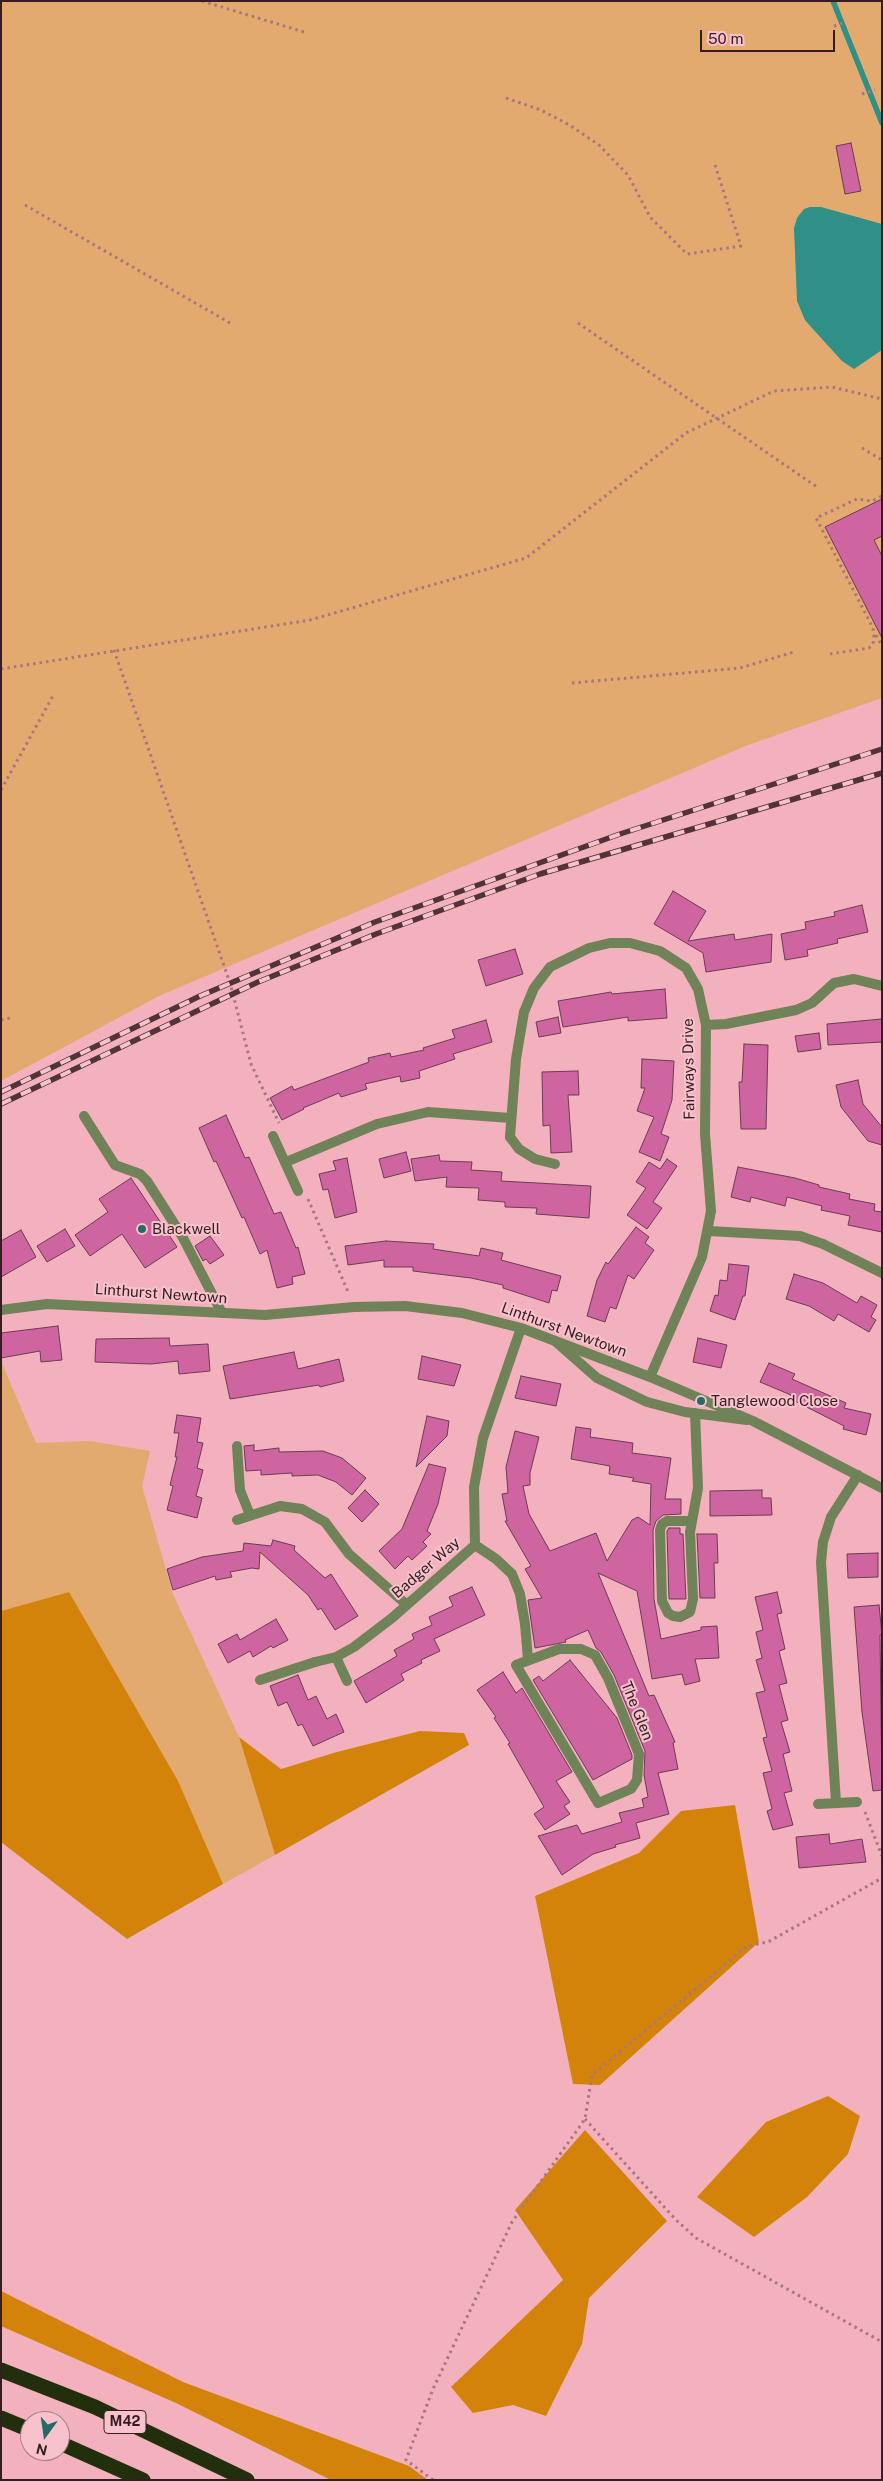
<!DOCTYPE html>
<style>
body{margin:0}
#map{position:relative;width:883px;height:2481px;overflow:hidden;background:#f2b1bc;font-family:"Public Sans",sans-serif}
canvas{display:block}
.frame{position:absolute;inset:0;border:2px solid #351d22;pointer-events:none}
.north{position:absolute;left:20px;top:2411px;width:50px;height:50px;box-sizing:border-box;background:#f7c2cb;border:1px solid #a98087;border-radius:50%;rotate:194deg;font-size:14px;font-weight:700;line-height:20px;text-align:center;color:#351d22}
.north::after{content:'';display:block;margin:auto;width:18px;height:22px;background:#236c66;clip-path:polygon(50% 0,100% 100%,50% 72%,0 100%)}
.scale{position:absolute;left:700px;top:30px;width:135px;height:22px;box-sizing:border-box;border:2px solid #351d22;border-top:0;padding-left:6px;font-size:15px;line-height:18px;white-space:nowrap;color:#351d22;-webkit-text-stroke:4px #f7c2cb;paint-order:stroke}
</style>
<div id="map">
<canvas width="883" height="2481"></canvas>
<div class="frame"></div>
<div class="north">N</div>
<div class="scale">50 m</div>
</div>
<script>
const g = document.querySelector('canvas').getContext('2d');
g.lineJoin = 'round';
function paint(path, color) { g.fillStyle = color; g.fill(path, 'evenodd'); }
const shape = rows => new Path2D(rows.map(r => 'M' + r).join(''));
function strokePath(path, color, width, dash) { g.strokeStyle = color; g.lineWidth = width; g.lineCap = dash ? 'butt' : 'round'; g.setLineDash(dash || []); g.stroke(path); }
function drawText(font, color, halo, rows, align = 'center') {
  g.font = font + ' "Public Sans",sans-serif'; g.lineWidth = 4; g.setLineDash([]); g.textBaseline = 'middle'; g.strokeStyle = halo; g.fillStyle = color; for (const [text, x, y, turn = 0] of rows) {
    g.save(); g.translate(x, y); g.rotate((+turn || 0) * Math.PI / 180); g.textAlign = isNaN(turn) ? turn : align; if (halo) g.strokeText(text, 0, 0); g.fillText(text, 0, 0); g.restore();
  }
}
paint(shape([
 [1,1,882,1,882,698,748,745,159,996,1,1081],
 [1,1361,36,1443,90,1441,150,1451,142,1486,173,1594,239,1737,275,1855,223,1884,69,1592,1,1611]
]), '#e2aa6f');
paint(shape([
 [69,1592,178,1781,223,1884,127,1939,1,1842,1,1611],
 [420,1731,464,1733,469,1745,275,1855,239,1737,281,1769,337,1752],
 [735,1805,759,1942,600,2085,573,2084,535,1896,639,1853,681,1811],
 [828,2096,860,2116,848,2154,807,2197,754,2237,697,2197,766,2122],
 [585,2130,667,2221,589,2298,582,2344,546,2416,513,2405,473,2413,451,2387,563,2280,515,2210],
 [1,2291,183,2382,409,2466,428,2480,331,2480,176,2403,1,2326]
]), '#d4830a');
paint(shape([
 [810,207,821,207,882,224,882,350,854,369,842,361,812,328,805,320,797,301,794,228,797,218,804,209]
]), '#2f9088');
strokePath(shape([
 [833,1,882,123]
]), '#2f9088', 5.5);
const building = shape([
 [851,143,861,191,845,194,836,146,851,143],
 [882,499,882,536,874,540,882,556,882,638,825,527,882,499],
 [673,891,706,911,688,941,734,934,735,940,772,934,771,962,706,972,703,953,654,924,673,891],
 [862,905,868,932,837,939,838,943,807,950,808,956,785,960,781,934,806,929,805,922,835,916,834,912,862,905],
 [515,949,523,974,486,986,478,960,515,949],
 [665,989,667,1018,628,1021,628,1017,563,1027,558,1001,611,992,612,994,665,989],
 [558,1017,561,1033,539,1037,536,1022,558,1017],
 [882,1019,882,1042,828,1045,827,1024,882,1019],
 [486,1020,492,1042,453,1054,455,1059,419,1071,420,1078,401,1082,400,1076,365,1084,367,1089,341,1097,339,1093,303,1108,304,1109,282,1120,270,1098,292,1086,294,1090,369,1062,368,1058,390,1053,391,1057,424,1050,423,1048,455,1038,452,1030,486,1020],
 [819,1033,821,1049,798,1052,795,1036,819,1033],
 [744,1044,768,1045,766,1129,741,1129,739,1082,742,1082,744,1044],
 [642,1059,674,1061,672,1100,661,1134,669,1137,660,1161,639,1152,654,1117,637,1111,645,1088,641,1088,642,1059],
 [578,1071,579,1095,568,1095,572,1152,551,1153,550,1125,543,1126,542,1072,578,1071],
 [858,1080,863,1104,882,1127,882,1145,868,1141,841,1107,836,1085,858,1080],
 [226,1115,245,1158,249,1157,274,1214,281,1212,296,1248,298,1247,305,1274,292,1277,293,1284,277,1288,267,1250,260,1254,244,1217,242,1218,216,1161,214,1162,199,1128,226,1115],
 [406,1152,411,1171,384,1178,379,1159,406,1152],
 [439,1155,440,1161,472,1162,471,1170,502,1172,501,1181,591,1186,589,1218,536,1214,537,1208,505,1207,505,1202,478,1200,479,1188,446,1187,447,1177,415,1181,411,1159,439,1155],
 [347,1158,357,1212,335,1218,328,1189,323,1190,319,1174,336,1170,333,1161,347,1158],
 [667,1159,677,1166,653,1202,662,1208,647,1229,627,1215,646,1188,636,1182,649,1162,660,1169,667,1159],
 [738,1167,795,1178,819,1185,819,1187,850,1194,849,1199,875,1204,874,1211,882,1212,882,1232,848,1225,850,1216,821,1210,822,1206,787,1197,785,1206,751,1197,750,1202,731,1197,738,1167],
 [131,1178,177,1247,145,1268,122,1234,90,1256,75,1235,108,1212,99,1199,131,1178],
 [636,1227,649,1237,645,1243,654,1250,634,1279,628,1275,616,1309,610,1307,605,1322,587,1316,597,1280,606,1262,608,1264,636,1227],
 [65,1229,75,1246,47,1262,37,1246,65,1229],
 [21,1230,36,1257,1,1277,1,1241,21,1230],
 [210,1236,224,1255,210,1264,206,1259,203,1261,195,1246,210,1236],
 [386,1241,434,1244,433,1249,479,1256,481,1248,503,1253,501,1260,561,1276,557,1291,552,1290,549,1303,503,1288,503,1285,471,1278,413,1271,413,1267,384,1267,384,1260,348,1265,345,1246,386,1241],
 [729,1264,749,1266,745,1296,743,1296,735,1320,710,1311,715,1295,718,1296,720,1280,727,1281,729,1264],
 [794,1274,823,1283,857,1303,861,1296,877,1305,871,1317,876,1320,869,1332,838,1314,834,1321,809,1306,786,1299,794,1274],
 [58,1326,62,1360,41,1362,40,1351,1,1358,1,1333,58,1326],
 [169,1338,170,1346,208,1344,210,1371,179,1374,178,1361,151,1364,95,1362,96,1339,169,1338],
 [698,1338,727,1345,721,1368,693,1362,698,1338],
 [294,1352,298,1369,339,1359,344,1381,320,1387,319,1385,230,1399,223,1366,294,1352],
 [422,1356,461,1365,454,1386,418,1379,422,1356],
 [769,1363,795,1374,792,1379,846,1403,844,1408,871,1414,866,1435,843,1429,844,1426,789,1398,791,1395,760,1382,769,1363],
 [521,1376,561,1384,556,1406,515,1398,521,1376],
 [177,1415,201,1418,197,1442,203,1443,197,1468,203,1470,196,1496,202,1498,197,1518,167,1510,173,1486,170,1485,177,1457,175,1457,179,1433,174,1433,177,1415],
 [427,1416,449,1421,447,1436,416,1467,427,1416],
 [576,1427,591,1429,590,1437,633,1443,632,1453,671,1458,665,1499,681,1499,681,1514,663,1515,656,1521,653,1530,654,1599,661,1639,701,1630,701,1627,717,1626,719,1658,695,1659,700,1681,685,1685,682,1674,652,1679,637,1591,598,1573,649,1696,654,1695,675,1742,673,1743,678,1769,658,1773,669,1814,636,1823,640,1838,615,1845,616,1847,593,1854,562,1875,538,1836,577,1825,582,1834,622,1822,619,1813,644,1807,642,1799,648,1797,644,1775,645,1751,614,1675,601,1652,596,1648,588,1630,565,1640,566,1642,535,1648,528,1600,542,1598,525,1569,531,1566,505,1521,507,1521,502,1494,508,1493,506,1467,515,1431,539,1437,530,1473,530,1485,523,1486,529,1514,550,1551,596,1533,607,1561,632,1520,638,1517,650,1525,651,1484,632,1481,634,1478,609,1474,610,1466,571,1459,576,1427],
 [254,1445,254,1451,279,1448,279,1452,323,1451,342,1458,366,1478,352,1495,336,1482,318,1475,292,1476,292,1473,261,1475,261,1470,246,1471,244,1446,254,1445],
 [429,1464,446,1468,438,1504,427,1531,431,1534,423,1542,427,1546,412,1560,408,1556,395,1569,379,1551,402,1529,429,1464],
 [365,1490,379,1504,362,1522,348,1508,365,1490],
 [762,1490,762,1498,771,1498,772,1515,710,1516,710,1491,762,1490],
 [669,1528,680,1528,680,1534,683,1534,686,1599,669,1599,667,1531,669,1528],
 [697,1534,717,1534,718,1563,714,1563,715,1598,700,1598,697,1534],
 [273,1540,295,1546,294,1550,325,1578,331,1574,358,1616,335,1630,321,1608,318,1610,308,1595,260,1552,259,1569,252,1568,230,1572,232,1577,216,1580,215,1576,173,1590,167,1569,202,1557,243,1551,244,1543,271,1546,273,1540],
 [878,1553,878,1577,848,1578,847,1554,878,1553],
 [472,1587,485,1615,434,1639,440,1651,421,1660,422,1663,401,1674,404,1680,366,1703,354,1681,397,1656,394,1650,414,1639,412,1634,432,1625,429,1617,453,1606,449,1597,472,1587],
 [777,1592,782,1613,777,1614,785,1649,779,1651,787,1683,779,1685,788,1720,781,1722,790,1752,783,1754,792,1791,784,1793,793,1825,773,1830,767,1811,772,1809,763,1773,772,1771,763,1738,767,1737,756,1693,765,1691,756,1660,762,1658,756,1632,763,1630,755,1597,777,1592],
 [879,1605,882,1635,880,1635,882,1790,873,1791,862,1712,854,1607,879,1605],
 [276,1619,288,1640,273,1648,271,1646,253,1657,250,1651,228,1663,218,1644,237,1634,240,1640,276,1619],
 [570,1660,617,1718,632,1755,632,1759,593,1780,533,1680,539,1676,543,1681,570,1660],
 [503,1672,516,1693,522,1688,572,1772,556,1781,570,1802,564,1806,570,1814,545,1830,534,1814,544,1807,508,1744,510,1743,494,1718,496,1717,477,1690,503,1672],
 [298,1675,308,1700,316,1696,327,1719,336,1714,344,1732,313,1746,302,1724,298,1726,287,1702,278,1706,270,1686,298,1675],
 [829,1834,830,1844,862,1839,866,1862,799,1868,796,1837,829,1834]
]);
paint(building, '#ce65a0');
strokePath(building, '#6c3b55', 1);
strokePath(shape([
 [202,1,304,32],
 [834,26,846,22],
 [862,94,875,90],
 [506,98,541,110,571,126,599,145,628,175,650,217,687,254,741,246,715,165],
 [25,205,230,323],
 [578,323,817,487],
 [862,448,882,460],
 [876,635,882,646],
 [114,650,230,983,251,1064,279,1123],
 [830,654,869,648,873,644,874,637,873,628,816,518,857,499,872,501,882,496],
 [1,669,310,620,526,558,686,433,774,391,832,387,882,399],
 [572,683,740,668,794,652],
 [1,790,54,694],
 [1,1020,10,1018],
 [308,1199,349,1294],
 [865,1812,882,1856],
 [585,2119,676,2220,696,2238,882,2342],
 [433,2480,406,2460,433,2389,512,2222,585,2119,592,2075,747,1946,768,1942,882,1878]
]), '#a7767f', 3, [2.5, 4]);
strokePath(shape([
 [84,1116,115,1165,140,1174,147,1181,182,1236,222,1313],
 [510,1137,519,1149,535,1159,555,1164],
 [555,1341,597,1378,647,1402,685,1412,747,1420],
 [237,1446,240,1490,250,1515],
 [692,1521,667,1521,662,1524,660,1530,662,1601,668,1613,673,1616,680,1617,690,1612,693,1599,690,1532,698,1488,695,1413],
 [260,1680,315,1662]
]), '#708257', 10);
strokePath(shape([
 [706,1025,726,1024,796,1010,812,1003,834,983,854,979,882,986],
 [273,1136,298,1191],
 [510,1137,516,1059,524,1012,534,988,550,967,589,948,610,943,630,943,660,951,686,968,698,989,706,1025,705,1134,711,1211,702,1257,650,1377],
 [286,1162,377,1124,428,1112,511,1118],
 [709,1231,800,1236,823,1244,882,1273],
 [1,1310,47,1304,265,1315,354,1307,405,1306,462,1313,521,1328,650,1377,753,1421,882,1488],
 [237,1520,280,1506,302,1509,325,1522,349,1554,406,1604],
 [475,1545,496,1559,512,1574,520,1594,525,1624,528,1659],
 [559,1649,581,1649,595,1655,608,1678,639,1754,637,1780,631,1789,598,1803,516,1665,559,1649],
 [336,1657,347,1681],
 [315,1662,336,1657,354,1647,392,1618,475,1545,474,1487,483,1438,521,1328],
 [836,1803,821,1562,823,1542,831,1517,858,1475],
 [818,1804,857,1802]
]), '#708257', 10);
strokePath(shape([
 [1,2370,95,2407,247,2480],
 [1,2418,30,2430],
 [60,2443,143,2480]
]), '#222f0c', 15);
const rail = shape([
 [1,1092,200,996,375,922,620,834,882,749],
 [1,1104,258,982,376,934,540,874,882,773]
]);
strokePath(rail, '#513339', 5.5);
strokePath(rail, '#f7c2cb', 4, [11]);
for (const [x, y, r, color] of [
 [142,1229,5,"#236c66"],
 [701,1401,5,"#236c66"]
]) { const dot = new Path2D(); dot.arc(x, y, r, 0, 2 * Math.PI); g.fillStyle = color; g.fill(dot); strokePath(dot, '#f7c2cb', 2); }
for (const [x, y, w] of [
 [125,2422,42]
]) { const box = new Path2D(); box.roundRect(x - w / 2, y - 11.5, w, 23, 4); g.fillStyle = '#f7c2cb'; g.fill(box); strokePath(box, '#351d22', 1); }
drawText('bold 14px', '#351d22', null, [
 ["M42",125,2422]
]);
drawText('15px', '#351d22', '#f7c2cb', [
 ["Fairways Drive",689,1069,-91],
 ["Linthurst Newtown",161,1294,4],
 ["Linthurst Newtown",564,1330,20],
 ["Badger Way",426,1568,-41],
 ["The Glen",637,1711,68]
]);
drawText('15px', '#351d22', '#f7c2cb', [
 ["Blackwell",152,1229],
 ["Tanglewood Close",711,1401]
], 'left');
</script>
